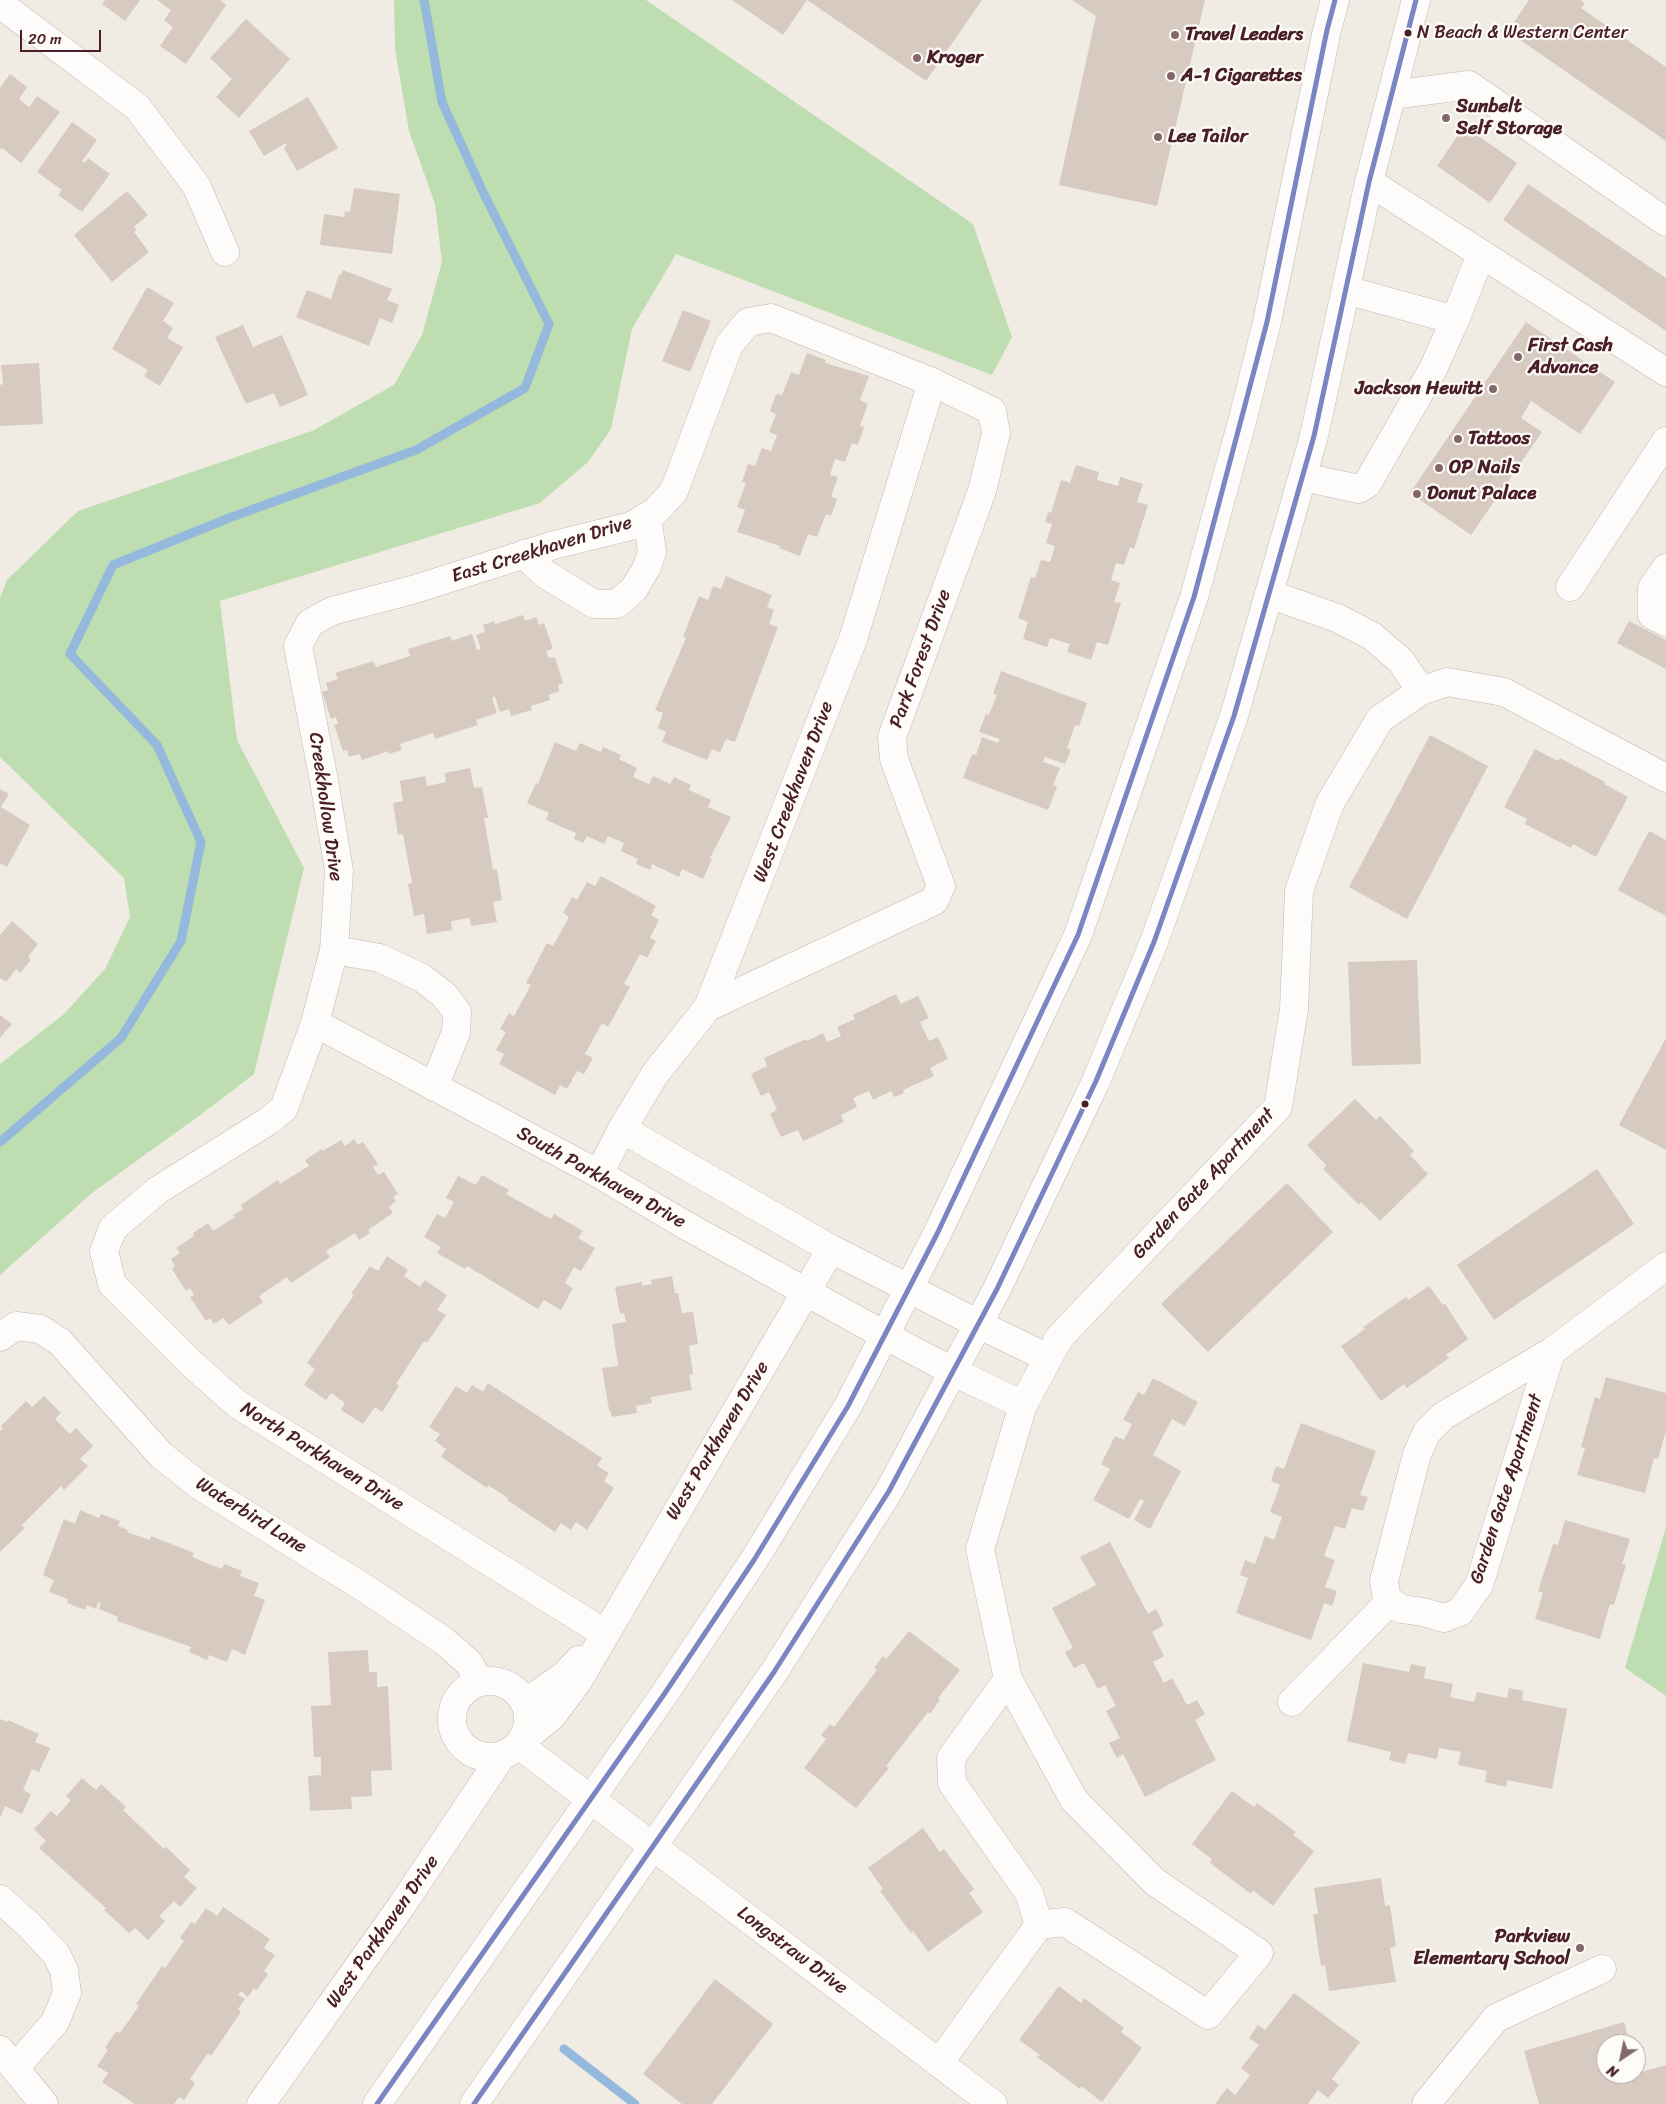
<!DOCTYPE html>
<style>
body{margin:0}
#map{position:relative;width:1666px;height:2104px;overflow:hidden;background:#f1ece3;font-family:Sriracha,sans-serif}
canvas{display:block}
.north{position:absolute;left:1596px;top:2034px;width:50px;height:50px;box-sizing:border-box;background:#fdfcf7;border:1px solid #b5a4a5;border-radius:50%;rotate:214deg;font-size:14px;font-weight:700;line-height:20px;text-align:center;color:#4a1f2b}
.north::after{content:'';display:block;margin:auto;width:18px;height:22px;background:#84676b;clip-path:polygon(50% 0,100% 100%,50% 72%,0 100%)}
.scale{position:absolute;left:20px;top:30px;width:81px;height:22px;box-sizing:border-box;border:2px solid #4a1f2b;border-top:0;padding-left:6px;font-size:15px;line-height:18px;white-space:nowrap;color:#4a1f2b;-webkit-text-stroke:4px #fdfcf7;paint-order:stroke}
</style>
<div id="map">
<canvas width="1666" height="2104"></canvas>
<div class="north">N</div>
<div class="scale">20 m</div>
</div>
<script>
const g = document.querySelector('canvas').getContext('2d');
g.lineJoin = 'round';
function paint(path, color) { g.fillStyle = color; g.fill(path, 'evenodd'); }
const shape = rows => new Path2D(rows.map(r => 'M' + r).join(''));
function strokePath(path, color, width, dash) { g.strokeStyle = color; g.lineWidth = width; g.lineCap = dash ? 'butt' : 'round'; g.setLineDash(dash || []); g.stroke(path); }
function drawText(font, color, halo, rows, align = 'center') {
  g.font = font + ' Sriracha,sans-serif'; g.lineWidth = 4.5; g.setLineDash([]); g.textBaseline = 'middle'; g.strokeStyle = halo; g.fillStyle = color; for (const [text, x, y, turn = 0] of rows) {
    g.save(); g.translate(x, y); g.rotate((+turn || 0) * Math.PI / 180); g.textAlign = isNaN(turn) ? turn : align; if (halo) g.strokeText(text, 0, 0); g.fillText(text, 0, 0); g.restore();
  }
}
paint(shape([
 [394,0,646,0,973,224,1012,337,992,375,676,254,632,329,611,429,588,462,540,503,220,601,237,740,304,868,254,1074,203,1113,92,1193,0,1275,0,1064,64,1014,105,969,130,917,124,878,0,757,0,598,7,580,78,511,312,431,394,385,422,335,442,262,435,204,409,131,395,49],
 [1666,1527,1666,1696,1625,1668]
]), '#beddb0');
strokePath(shape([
 [0,1142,121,1038,181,941,201,842,157,745,70,654,113,565,229,518,416,450,525,388,549,324,483,192,442,102,424,0],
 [564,2049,635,2104]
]), '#95b8dd', 9);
paint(shape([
 [105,0,140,0,125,21,102,4],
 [157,0,220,0,226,5,186,64,160,46,173,27,164,20,171,10],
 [732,0,807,0,783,35],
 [807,0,982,0,926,81],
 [1072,0,1205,0,1157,206,1059,185,1096,16],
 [1529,0,1580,0,1585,3,1581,8,1666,67,1666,141,1513,35,1519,26,1514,22],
 [246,19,290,59,239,118,216,97,232,79,210,58],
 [10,74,27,87,19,99,29,107,37,96,60,112,21,163,2,148,0,150,0,88],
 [308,97,338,148,297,171,284,148,287,145,286,143,264,156,249,131],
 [72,122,97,140,82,161,85,163,88,158,110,174,82,212,58,195,62,190,37,172],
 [1467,122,1480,130,1477,135,1517,163,1490,203,1437,166],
 [1528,184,1666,278,1666,331,1503,220],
 [354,188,400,194,392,254,320,245,324,214,344,217,345,211,350,212],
 [127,191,148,215,134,227,136,230,134,232,149,252,112,282,74,235],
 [343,270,392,289,387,300,399,305,392,323,380,318,369,346,296,317,307,290,331,299,339,274,341,275],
 [147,287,174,303,163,321,173,328,167,338,183,347,160,386,144,376,148,370,112,349],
 [683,310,711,321,690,372,662,361],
 [1526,322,1615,382,1580,434,1531,401,1521,418,1542,432,1471,535,1410,493],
 [243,325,253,347,282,335,308,395,280,407,274,393,246,404,215,337],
 [807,353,826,360,825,363,869,376,860,400,868,404,860,426,864,427,858,445,852,443,845,462,835,459,830,475,838,477,831,497,837,499,831,516,826,514,817,537,808,534,800,556,779,548,780,546,737,532,745,510,737,507,746,483,742,482,748,464,755,466,762,448,771,451,777,435,769,432,776,414,770,411,776,394,782,395,791,372,799,375],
 [39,363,43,424,0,426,0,385,3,384,1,365],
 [1076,465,1099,472,1097,480,1118,486,1120,477,1143,484,1137,502,1148,505,1134,549,1130,547,1124,565,1116,563,1111,580,1120,583,1114,602,1121,603,1108,645,1097,642,1091,660,1067,652,1070,644,1050,638,1047,647,1023,639,1028,622,1018,618,1031,577,1035,578,1041,560,1050,562,1055,546,1046,543,1052,524,1045,522,1048,512,1051,513,1061,480,1070,483],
 [726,576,772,595,767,607,774,610,769,624,778,627,735,742,726,739,720,753,712,749,707,760,662,742,666,732,658,728,663,713,655,710,686,638,683,637,699,596,708,600,713,586,721,589],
 [523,615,525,621,536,617,539,625,544,623,553,649,546,651,549,658,555,657,563,683,558,685,559,691,549,695,550,700,531,706,532,710,511,716,509,709,500,712,495,697,492,698,497,713,476,720,478,725,435,739,433,733,400,744,402,750,389,754,388,751,362,760,359,754,349,757,347,750,343,751,334,725,338,724,336,717,331,719,322,692,328,690,326,683,338,679,335,673,373,661,376,667,410,656,408,649,450,636,452,641,472,634,477,650,481,649,476,635,485,632,483,625,494,621,495,624],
 [1629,621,1666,640,1666,669,1617,643],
 [1001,671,1087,703,1079,726,1075,725,1067,748,1071,750,1065,764,1045,757,1043,762,1060,768,1053,785,1057,787,1048,810,963,778,972,754,976,755,982,737,998,743,1000,739,979,732,986,714,989,715,997,695,993,694],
 [1430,735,1488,766,1407,919,1349,887],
 [555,742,576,751,580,743,601,752,603,747,621,755,619,759,637,768,633,777,649,784,653,776,670,784,674,777,691,785,689,790,711,800,708,807,731,817,710,858,712,859,703,879,682,869,679,877,652,864,650,870,636,864,638,859,621,851,624,843,608,836,604,844,587,836,583,843,574,839,576,833,546,820,549,813,527,803,536,783,538,784],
 [1535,749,1558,761,1560,758,1605,782,1604,784,1628,797,1596,857,1573,844,1571,848,1525,824,1527,819,1504,807],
 [470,768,474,788,482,787,488,818,484,818,493,870,497,869,502,900,493,902,497,922,471,926,470,918,451,921,452,930,427,934,424,914,414,916,408,884,412,883,403,834,398,835,393,803,403,801,400,781,425,776,427,786,446,782,445,773],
 [0,789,9,794,1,807,30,825,7,867,0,863],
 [1649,831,1666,840,1666,916,1618,890],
 [601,876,656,906,651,915,659,920,650,938,656,941,647,958,640,954,624,984,630,987,608,1027,602,1023,585,1054,593,1058,584,1074,577,1071,567,1089,560,1085,555,1095,499,1064,504,1054,496,1050,506,1032,500,1029,509,1013,514,1016,531,985,526,983,547,943,553,946,569,917,563,913,572,897,577,900,587,882,595,886],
 [12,921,38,944,28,957,31,960,20,973,16,969,6,982,0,978,0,935],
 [1417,960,1421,1064,1352,1066,1348,962],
 [896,994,901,1004,918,996,929,1018,920,1022,929,1041,938,1037,948,1059,930,1068,934,1076,903,1090,904,1093,894,1097,891,1091,873,1100,869,1091,853,1098,857,1107,841,1115,844,1122,803,1141,798,1130,781,1137,770,1114,777,1110,769,1092,761,1096,751,1074,767,1066,764,1058,806,1039,807,1041,823,1033,827,1042,841,1036,837,1027,855,1019,853,1015],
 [0,1015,12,1024,0,1038],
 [1666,1038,1666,1150,1619,1125],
 [1355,1099,1376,1120,1380,1116,1414,1151,1410,1155,1428,1174,1380,1221,1361,1202,1359,1205,1323,1169,1326,1165,1307,1145],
 [354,1139,358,1145,363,1142,378,1164,373,1167,378,1175,384,1172,398,1194,393,1197,396,1201,389,1207,393,1213,368,1230,370,1233,359,1240,355,1233,326,1251,330,1257,291,1283,287,1277,259,1296,263,1302,229,1325,223,1318,214,1324,210,1318,206,1321,190,1297,194,1295,190,1288,186,1291,172,1269,175,1266,171,1259,180,1253,176,1248,194,1236,193,1233,208,1223,213,1231,235,1217,233,1215,243,1209,241,1205,278,1180,280,1184,309,1166,305,1160,322,1149,323,1151,341,1140,345,1146],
 [1597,1169,1634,1224,1494,1320,1457,1265],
 [482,1175,509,1190,506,1194,551,1219,554,1214,583,1231,578,1238,595,1248,581,1271,574,1267,565,1283,573,1288,561,1310,544,1300,538,1309,467,1266,465,1269,437,1253,441,1247,424,1237,437,1214,445,1218,454,1202,446,1198,458,1176,476,1185],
 [1287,1183,1333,1232,1208,1352,1161,1304],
 [387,1256,408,1270,404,1276,420,1287,425,1280,447,1295,437,1310,446,1315,427,1343,424,1341,396,1384,399,1386,382,1412,375,1407,363,1424,341,1410,345,1403,331,1393,326,1400,304,1385,315,1369,307,1363,354,1295,351,1294,370,1266,378,1271],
 [672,1276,675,1293,678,1293,682,1313,693,1312,698,1344,689,1346,693,1374,689,1375,692,1390,651,1397,652,1403,636,1406,637,1413,612,1417,610,1410,609,1410,602,1368,618,1366,612,1324,626,1322,624,1313,620,1314,615,1287,642,1282,642,1286,652,1284,651,1280],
 [1429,1286,1443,1305,1445,1304,1468,1339,1446,1355,1449,1358,1407,1388,1404,1384,1381,1401,1341,1346,1365,1329,1363,1327,1406,1297,1408,1300],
 [1606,1377,1666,1393,1666,1431,1658,1459,1654,1458,1645,1493,1577,1475,1585,1448,1581,1447,1595,1397,1600,1399],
 [1153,1378,1198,1402,1185,1426,1172,1419,1153,1455,1181,1471,1150,1529,1134,1520,1144,1501,1140,1499,1129,1519,1093,1500,1110,1469,1101,1464,1115,1436,1124,1440,1132,1424,1123,1420,1138,1392,1144,1395],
 [488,1383,602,1458,597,1466,609,1473,604,1481,614,1488,587,1530,576,1522,571,1530,561,1523,555,1532,507,1500,508,1498,488,1485,487,1488,441,1457,446,1449,435,1441,440,1434,429,1427,456,1386,467,1393,472,1385,483,1392],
 [44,1396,61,1413,55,1419,70,1434,76,1428,93,1446,80,1459,88,1466,64,1490,61,1486,22,1525,25,1528,0,1552,0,1431,3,1428,1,1426,26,1401,32,1407],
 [1301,1423,1376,1451,1360,1495,1368,1497,1363,1511,1352,1508,1345,1529,1335,1526,1324,1556,1335,1560,1325,1587,1337,1591,1332,1606,1324,1603,1311,1640,1236,1613,1248,1578,1240,1575,1245,1560,1255,1564,1265,1536,1274,1540,1282,1517,1270,1512,1280,1485,1271,1481,1276,1466,1284,1469],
 [80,1510,99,1518,101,1514,120,1521,118,1526,128,1530,127,1532,150,1540,151,1536,194,1553,192,1557,222,1569,224,1564,242,1571,240,1576,259,1583,254,1596,265,1600,245,1655,232,1649,227,1662,209,1655,207,1660,189,1652,191,1647,117,1621,118,1617,99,1609,101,1603,98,1602,96,1609,87,1605,85,1610,67,1603,68,1599,49,1592,54,1580,43,1575,64,1519,75,1524],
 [1565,1520,1630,1539,1622,1564,1626,1565,1614,1605,1610,1604,1600,1639,1535,1619,1543,1593,1538,1591,1553,1544,1558,1545],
 [1110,1542,1148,1614,1156,1609,1164,1625,1152,1632,1164,1656,1153,1662,1164,1683,1172,1678,1187,1705,1197,1700,1205,1714,1195,1720,1216,1760,1145,1797,1123,1754,1117,1758,1109,1743,1120,1738,1106,1711,1116,1706,1105,1685,1098,1689,1084,1663,1074,1668,1065,1652,1073,1648,1052,1608,1096,1585,1080,1557],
 [909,1631,960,1670,938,1698,940,1700,930,1714,928,1712,886,1766,889,1768,856,1808,804,1768,826,1739,821,1735,830,1724,834,1727,877,1670,874,1668,883,1656,886,1659],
 [368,1650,369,1672,377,1672,377,1687,388,1686,392,1770,371,1771,372,1796,351,1797,352,1809,310,1811,308,1776,321,1775,321,1757,314,1757,311,1706,331,1705,328,1652],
 [1363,1663,1409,1672,1411,1664,1426,1667,1424,1678,1453,1684,1450,1697,1474,1702,1477,1692,1507,1698,1509,1688,1523,1691,1522,1700,1567,1709,1552,1789,1507,1780,1506,1787,1485,1782,1487,1771,1458,1765,1461,1752,1439,1748,1437,1759,1408,1753,1405,1764,1389,1760,1391,1752,1347,1741],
 [0,1719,7,1722,8,1720,39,1734,35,1742,50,1748,39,1772,32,1769,23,1790,31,1794,22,1814,5,1806,0,1818],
 [82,1778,96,1790,101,1784,126,1807,123,1810,164,1849,166,1847,190,1870,184,1877,197,1888,180,1907,174,1901,159,1916,165,1921,148,1940,135,1928,129,1933,104,1910,106,1908,39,1848,46,1841,34,1829,51,1811,57,1816,71,1800,66,1796],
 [1232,1791,1254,1807,1257,1803,1296,1832,1293,1835,1314,1851,1273,1906,1253,1890,1251,1894,1210,1863,1212,1859,1192,1844],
 [923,1828,940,1852,944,1849,974,1889,969,1893,983,1912,928,1952,913,1931,911,1933,880,1891,883,1889,868,1868],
 [1381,1878,1385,1906,1390,1905,1396,1946,1390,1948,1396,1982,1329,1991,1325,1965,1321,1966,1313,1914,1318,1914,1314,1888],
 [223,1907,270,1939,264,1948,275,1955,264,1971,268,1974,257,1990,254,1988,248,1997,241,1991,238,1995,245,1999,238,2009,241,2012,211,2056,208,2053,190,2079,195,2083,184,2100,179,2097,174,2104,135,2104,102,2082,108,2073,97,2066,108,2050,105,2048,116,2031,120,2033,139,2006,136,2004,162,1966,165,1968,184,1941,180,1938,191,1922,195,1924,206,1908,217,1916],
 [715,1979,773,2024,712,2104,682,2104,643,2074],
 [1059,1986,1081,2003,1084,1998,1124,2028,1121,2032,1142,2048,1102,2102,1081,2086,1080,2089,1037,2057,1040,2055,1019,2040],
 [1294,1993,1360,2042,1332,2079,1339,2085,1328,2098,1318,2090,1308,2104,1215,2104,1227,2088,1235,2095,1250,2075,1241,2068,1259,2045,1249,2038,1258,2025,1265,2030],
 [1624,2022,1630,2044,1606,2044,1606,2074,1636,2074,1636,2066,1638,2073,1666,2065,1666,2104,1539,2104,1524,2051]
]), '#d7cac0');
const minor = shape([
 [0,4,137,107,196,185,225,252],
 [1392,95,1469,85,1666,222],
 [1369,182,1666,372],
 [1346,290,1455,320,1481,254],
 [1303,477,1359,489,1367,484,1433,369,1455,320],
 [524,554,545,574,594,604,617,604,634,589,647,567,652,552,647,516],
 [1666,568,1652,588,1652,615,1666,622],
 [1570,587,1666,441],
 [1269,594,1337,618,1372,636,1401,661,1421,691],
 [334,950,380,958,422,978,444,995,457,1012,456,1032,434,1087],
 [315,1023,599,1174,685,1225,886,1336],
 [622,1129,831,1249,910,1289],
 [599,1174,622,1129,655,1074,708,1007,853,639,932,382],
 [978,1324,1048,1358],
 [0,1337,16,1326,40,1329,60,1342,161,1455,200,1486,366,1589,444,1641,469,1663,479,1682],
 [1551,1352,1479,1585,1460,1612,1444,1618,1423,1612,1401,1609,1387,1599,1384,1581,1417,1454,1427,1432,1443,1416,1551,1352],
 [1551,1352,1666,1266],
 [954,1372,1023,1405],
 [604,1633,237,1404,191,1363,112,1284,104,1251,113,1228,158,1190,270,1120,284,1108,315,1023,334,950,339,870,324,781,298,646,310,623,332,611,412,590,554,545,631,526,655,512,674,491,729,345,748,322,771,318,932,382,992,411,996,433,982,491,892,737,894,759,941,886,934,901,708,1007],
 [1008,1679,951,1758,952,1783,1029,1893,1039,1925],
 '452 1719a38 38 0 1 1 76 0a38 38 0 1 1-76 0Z',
 [1292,1702,1390,1601],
 [525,1703,565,1675,579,1660],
 [520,1742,552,1716,578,1681,831,1249],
 [519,1745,993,2104],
 [0,1899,30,1926,56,1954,64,1970,67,1993,55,2022,15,2068],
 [0,2050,44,2104],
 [939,2063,1039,1925,1065,1922,1208,2015,1259,1953,1155,1882,1074,1800,1008,1679,980,1549,1023,1405,1059,1338,1278,1107,1294,1009,1299,891,1330,803,1380,719,1421,691,1447,682,1504,692,1666,778],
 [261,2104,402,1905,501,1757],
 [1426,2104,1496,2018,1602,1969]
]);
const major = shape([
 [910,1289,978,1324],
 [886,1336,954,1372],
 [377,2104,665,1693,754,1560,848,1406,937,1234,1078,935,1194,597,1243,418,1267,322,1327,30,1335,0],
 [474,2104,774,1672,889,1491,997,1289,1096,1081,1154,942,1234,716,1314,436,1369,182,1416,0]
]);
strokePath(minor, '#c0b8b4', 29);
strokePath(major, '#c0b8b4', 29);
strokePath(minor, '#fdfcfb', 28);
strokePath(major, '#fdfcfb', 28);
strokePath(shape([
 [377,2104,665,1693,754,1560,848,1406,937,1234,1078,935,1194,597,1267,322,1327,30,1335,0],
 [474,2104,774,1672,889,1491,997,1289,1096,1081,1154,942,1234,716,1314,436,1369,182,1416,0]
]), '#7986c2', 5);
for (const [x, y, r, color] of [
 [1408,33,4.5,"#4a1f2b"],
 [1175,35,5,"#84676b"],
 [917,58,5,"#84676b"],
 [1171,76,5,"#84676b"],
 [1446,118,5,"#84676b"],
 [1158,137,5,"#84676b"],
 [1518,357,5,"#84676b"],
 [1493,389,5,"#84676b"],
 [1458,439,5,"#84676b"],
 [1439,468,5,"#84676b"],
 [1417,494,5,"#84676b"],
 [1085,1104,4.5,"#4a1f2b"],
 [1580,1948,5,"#84676b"]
]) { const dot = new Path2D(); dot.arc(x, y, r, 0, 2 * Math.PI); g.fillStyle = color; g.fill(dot); strokePath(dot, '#fdfcf7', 2); }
drawText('18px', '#4a1f2b', '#fdfcf7', [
 ["N Beach & Western Center",1417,33]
], 'left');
drawText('bold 19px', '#4a1f2b', '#fdfcf7', [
 ["Travel Leaders",1185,35],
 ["Kroger",927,58],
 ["A-1 Cigarettes",1181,76],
 ["Sunbelt",1456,107],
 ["Self Storage",1456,129],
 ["Lee Tailor",1168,137],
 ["First Cash",1528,346],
 ["Advance",1528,368],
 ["Jackson Hewitt",1483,389,"right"],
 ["Tattoos",1468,439],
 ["OP Nails",1449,468],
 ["Donut Palace",1427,494],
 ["Parkview",1570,1937,"right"],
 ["Elementary School",1570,1959,"right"]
], 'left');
drawText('19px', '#4a1f2b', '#fdfcf7', [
 ["East Creekhaven Drive",542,550,-17],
 ["Park Forest Drive",921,659,-70],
 ["West Creekhaven Drive",794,792,-69],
 ["Creekhollow Drive",325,807,82],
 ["South Parkhaven Drive",601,1178,29],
 ["Garden Gate Apartment",1204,1184,-47],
 ["West Parkhaven Drive",718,1441,-59],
 ["North Parkhaven Drive",322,1457,32],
 ["Garden Gate Apartment",1507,1489,-72],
 ["Waterbird Lane",251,1516,32],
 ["West Parkhaven Drive",383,1932,-55],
 ["Longstraw Drive",792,1951,37]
]);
</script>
